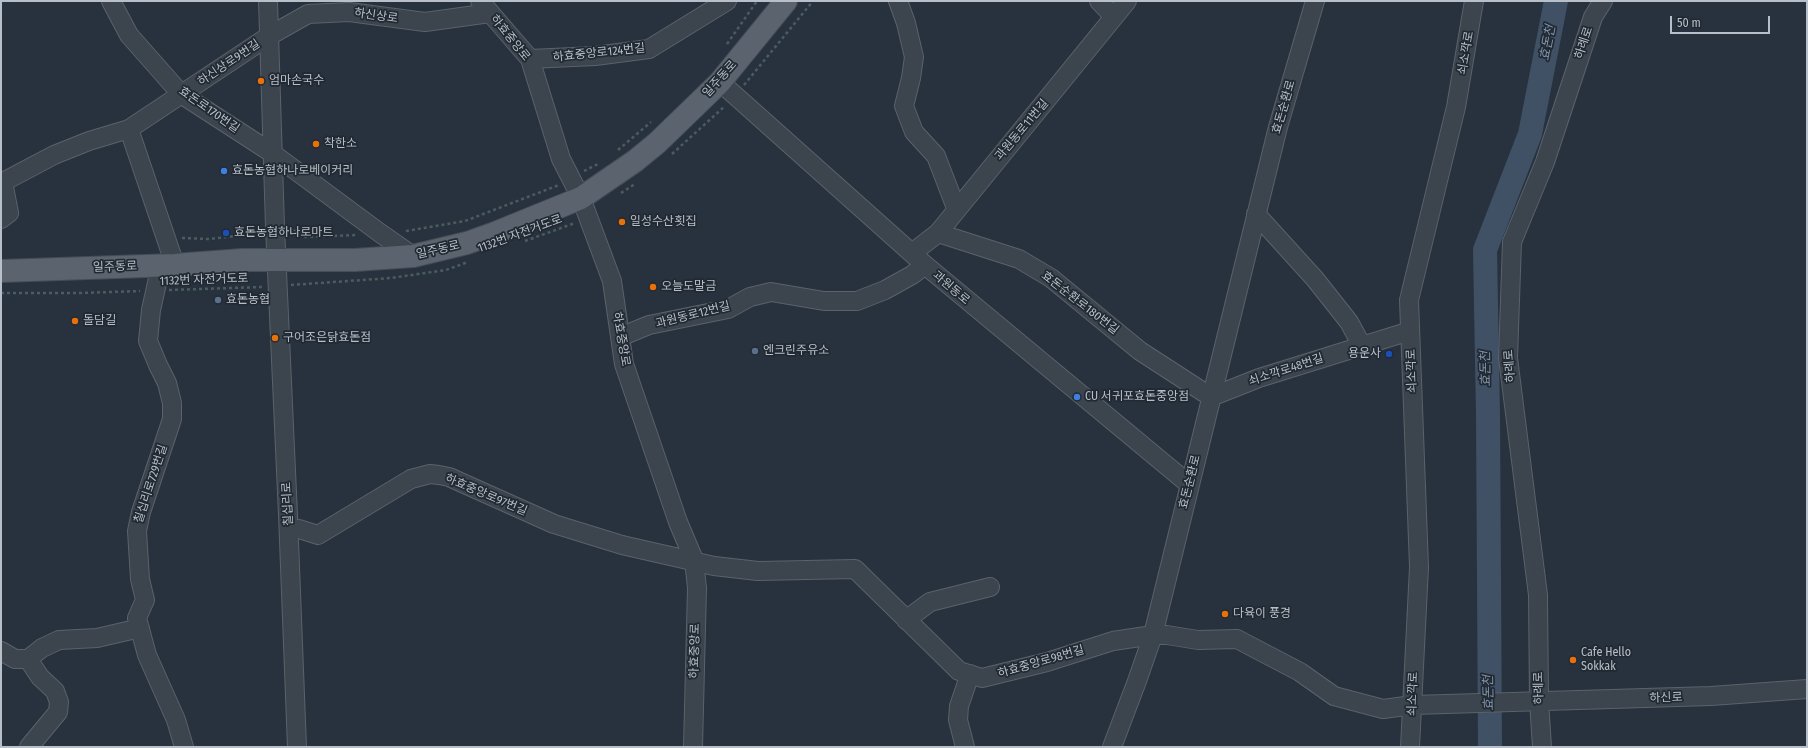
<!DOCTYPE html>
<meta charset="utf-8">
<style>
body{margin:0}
#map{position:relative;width:1808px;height:748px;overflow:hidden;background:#28323e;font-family:"Fira Sans Condensed",sans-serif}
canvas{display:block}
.frame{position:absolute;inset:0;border:2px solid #b8bfc8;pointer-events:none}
.scale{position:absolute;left:1670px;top:16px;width:100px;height:18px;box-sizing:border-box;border:2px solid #b8bfc8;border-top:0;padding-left:5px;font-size:12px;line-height:14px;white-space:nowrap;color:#b8bfc8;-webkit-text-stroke:3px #212933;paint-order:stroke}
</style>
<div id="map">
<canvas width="1808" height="748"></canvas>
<div class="frame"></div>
<div class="scale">50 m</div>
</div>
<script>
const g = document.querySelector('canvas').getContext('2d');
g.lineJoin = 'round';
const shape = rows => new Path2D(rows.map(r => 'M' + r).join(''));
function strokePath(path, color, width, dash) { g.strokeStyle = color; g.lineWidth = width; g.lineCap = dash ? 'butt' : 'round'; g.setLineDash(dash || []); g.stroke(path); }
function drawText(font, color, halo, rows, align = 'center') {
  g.font = font + ' "Fira Sans Condensed","Noto Sans KR",sans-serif'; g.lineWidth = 3.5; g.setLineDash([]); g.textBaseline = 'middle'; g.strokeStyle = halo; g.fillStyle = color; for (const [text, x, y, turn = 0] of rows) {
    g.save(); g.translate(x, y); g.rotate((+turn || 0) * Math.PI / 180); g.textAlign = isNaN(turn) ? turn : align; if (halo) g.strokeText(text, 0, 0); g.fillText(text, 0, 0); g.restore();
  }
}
strokePath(shape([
 [1490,747,1488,415,1485,250,1530,134,1556,1]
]), '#405065', 24);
const minor = shape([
 [111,1,129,35,181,94,272,153,380,233,413,256],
 [268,1,275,227,288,515,297,747],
 [480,1,530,59,561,159,581,198,612,281,624,364,678,522,694,560,697,588,693,747],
 [898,1,906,23,914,57,911,78,904,106,914,132,936,156,956,208],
 [1099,1,1114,17],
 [530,59,595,56,649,49,727,1],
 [720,82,925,265,1190,485],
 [129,129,175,265],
 [1256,214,1315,279,1349,322,1362,346],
 [1,219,9,213,3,182,54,155,89,141,129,129,269,36,308,14,349,12,425,22,490,13],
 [938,233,1019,259,1051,278,1140,351,1211,397,1259,378,1410,331],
 [912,253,938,233,1127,1],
 [161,265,151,310,148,341,158,365,167,383,172,403,172,419,141,512,137,531,140,579,145,600,137,618,147,655,176,720,184,747],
 [620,337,649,325,728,309,750,297,771,292,824,301,857,301,885,290,912,275,925,265],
 [289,529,299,529,318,535,411,479,430,474,439,475,449,477,554,524,622,545,714,566,758,571,855,569,959,671,982,678,1047,662,1113,641,1153,635,1167,635,1198,640,1237,639,1300,672,1334,696,1383,709,1413,705,1711,696,1807,689],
 [906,620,930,602,990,587],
 [1,651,15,659,28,659,42,648,59,640,97,638,140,628],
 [28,659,40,677,55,691,59,702,58,712,29,747],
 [965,747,958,720,959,706,970,674],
 [1112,747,1137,681,1153,635,1278,127,1315,1],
 [1410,747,1419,567,1409,300,1456,107,1474,1],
 [1542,747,1539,701,1538,595,1508,358,1512,242,1545,162,1593,17,1603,1]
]);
const major = shape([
 [1,271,175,265,242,260,355,260,413,256,467,243,495,233,581,198,635,161,657,143,720,82,786,1]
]);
strokePath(minor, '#5a626b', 20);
strokePath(major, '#454d57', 24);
strokePath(shape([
 [727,44,757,1],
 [744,85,813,1],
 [618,150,651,122],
 [672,154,725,106],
 [584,171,598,164],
 [621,193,635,184],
 [289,227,305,237,357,235],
 [406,231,465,221,559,185],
 [182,238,209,239,245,235,260,226],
 [525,241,575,223],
 [291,285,391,278,446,270,468,262],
 [169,290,262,287],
 [1,293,81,293,140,291]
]), '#4a5c5e', 2.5, [3, 3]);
strokePath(minor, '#3c444e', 18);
strokePath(major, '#5a636e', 22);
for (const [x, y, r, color] of [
 [261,81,4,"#e8710a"],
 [316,144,4,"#e8710a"],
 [224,171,4,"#3f7fe0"],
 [622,222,4,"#e8710a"],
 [226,233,4,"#1a4fb4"],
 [653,287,4,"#e8710a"],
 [218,300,4,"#5c6f8a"],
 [75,321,4,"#e8710a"],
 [275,338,4,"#e8710a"],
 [755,351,4,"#5c6f8a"],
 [1389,354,4,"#1a4fb4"],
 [1077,397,4,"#3f7fe0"],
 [1225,614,4,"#e8710a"],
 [1573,660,4,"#e8710a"]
]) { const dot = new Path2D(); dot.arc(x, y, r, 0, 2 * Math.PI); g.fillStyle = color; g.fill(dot); strokePath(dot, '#212933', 1.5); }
drawText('12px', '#b8bfc8', '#212933', [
 ["하신상로",376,16,8],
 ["하효중앙로",510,38,51],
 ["하례로",1584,43,-72],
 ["하효중앙로124번길",599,53,-6],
 ["쇠소깍로",1466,53,-80],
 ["하신상로9번길",229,63,-34],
 ["일주동로",720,79,-48],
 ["효돈순환로",1284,107,-74],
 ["효돈로170번길",209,110,35],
 ["과원동로11번길",1022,130,-50],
 ["1132번 자전거도로",520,234,-20],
 ["일주동로",438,250,-13],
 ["일주동로",115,267,-2],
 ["1132번 자전거도로",204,280,-2],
 ["과원동로",951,288,40],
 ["효돈순환로180번길",1080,303,38],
 ["과원동로12번길",693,315,-14],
 ["하효중앙로",621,339,80],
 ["하례로",1510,366,-94],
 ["쇠소깍로48번길",1286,370,-18],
 ["쇠소깍로",1412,371,-92],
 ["효돈순환로",1190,482,-76],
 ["칠십리로729번길",151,484,-72],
 ["하효중앙로97번길",486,495,23],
 ["칠십리로",288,504,-93],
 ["하효중앙로",695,651,-89],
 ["하효중앙로98번길",1041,662,-16],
 ["하례로",1539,688,-91],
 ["쇠소깍로",1413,694,-88],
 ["하신로",1666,698,-2]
]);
drawText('12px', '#b8bfc8', '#212933', [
 ["엄마손국수",269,81],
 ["착한소",324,144],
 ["효돈농협하나로베이커리",232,171],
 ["일성수산횟집",630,222],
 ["효돈농협하나로마트",234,233],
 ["오늘도말금",661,287],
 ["효돈농협",226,300],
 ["돌담길",83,321],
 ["구어조은닭효돈점",283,338],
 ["엔크린주유소",763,351],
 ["용운사",1381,354,"right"],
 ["CU 서귀포효돈중앙점",1085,397],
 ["다육이 풍경",1233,614],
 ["Cafe Hello",1581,653],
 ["Sokkak",1581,667]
], 'left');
drawText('italic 13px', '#8396ad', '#212933', [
 ["효돈천",1548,43,-79],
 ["효돈천",1486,369,-91],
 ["효돈천",1489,693,-91]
]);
</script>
